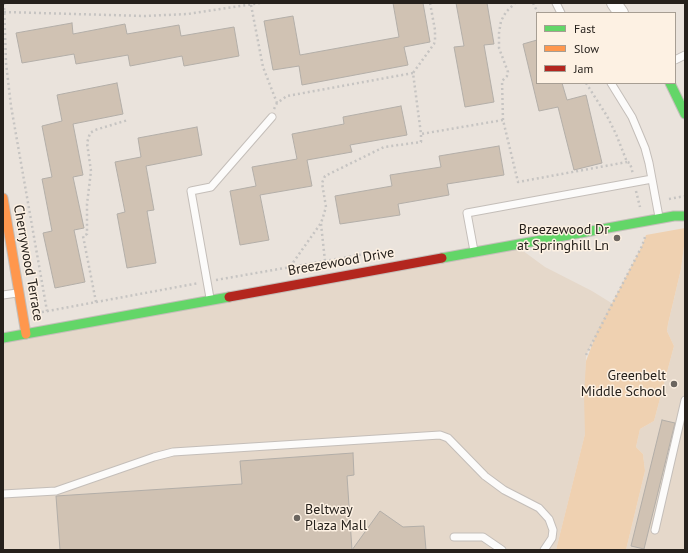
<!DOCTYPE html>
<style>
body{margin:0}
#map{position:relative;width:688px;height:553px;overflow:hidden;background:#eae3dc;font-family:"PT Sans",sans-serif}
canvas{display:block}
.frame{position:absolute;inset:0;border:4px solid #26211c;pointer-events:none}
.legend{position:absolute;left:536px;top:12px;width:140px;height:72px;box-sizing:border-box;background:#fdf1e3;border:1px solid #a79e93;margin:0;padding:5px 7px;list-style:none;font-size:12px;color:#26211c}
.legend li{display:flex;align-items:center;gap:8px;height:20px}
.legend b{width:20px;border:1px solid #a79e93}
</style>
<div id="map">
<canvas width="688" height="553"></canvas>
<div class="frame"></div>
<ul class="legend">
<li><b style="height:5px;background:#63d668"></b>Fast</li>
<li><b style="height:5px;background:#ff974d"></b>Slow</li>
<li><b style="height:5px;background:#b3261e"></b>Jam</li>
</ul>
</div>
<script>
const g = document.querySelector('canvas').getContext('2d');
g.lineJoin = 'round';
function paint(path, color) { g.fillStyle = color; g.fill(path, 'evenodd'); }
const shape = rows => new Path2D(rows.map(r => 'M' + r).join(''));
function strokePath(path, color, width, dash) { g.strokeStyle = color; g.lineWidth = width; g.lineCap = dash ? 'butt' : 'round'; g.setLineDash(dash || []); g.stroke(path); }
function drawText(font, color, halo, rows, align = 'center') {
  g.font = font + ' "PT Sans",sans-serif'; g.lineWidth = 3; g.setLineDash([]); g.textBaseline = 'middle'; g.strokeStyle = halo; g.fillStyle = color; for (const [text, x, y, turn = 0] of rows) {
    g.save(); g.translate(x, y); g.rotate((+turn || 0) * Math.PI / 180); g.textAlign = isNaN(turn) ? turn : align; if (halo) g.strokeText(text, 0, 0); g.fillText(text, 0, 0); g.restore();
  }
}
paint(shape([
 [685,239,685,550,626,550,645,471,643,454,636,447,640,429,654,421,674,346,667,331,668,324,681,269],
 [515,245,545,267,592,291,613,304,586,355,585,434,556,550,3,550,3,338]
]), '#e5d8ca');
paint(shape([
 [685,228,685,239,681,269,668,324,667,331,674,346,654,421,640,429,636,447,643,454,645,471,626,550,556,550,585,434,584,396,586,361,597,332,642,246,646,235]
]), '#efd1b1');
const building = shape([
 [393,3,423,3,430,42,404,47,408,65,302,85,299,66,273,70,264,21,293,16,300,55,399,37,393,3],
 [456,3,487,3,494,44,484,45,494,102,465,107,454,47,464,46,456,3],
 [72,23,73,34,125,24,127,34,179,25,181,36,234,27,239,56,184,66,182,56,130,66,128,55,76,64,74,54,22,63,16,33,72,23],
 [537,40,537,83,562,83,567,100,586,95,602,163,574,170,558,107,539,111,523,44,537,40],
 [117,83,123,114,73,124,83,175,73,177,84,228,74,230,85,282,55,288,43,233,52,231,42,179,52,177,42,126,62,121,57,95,117,83],
 [401,106,407,135,350,145,352,152,307,160,312,186,260,195,269,240,240,245,230,191,256,186,252,167,297,159,292,134,344,124,343,117,401,106],
 [197,127,202,155,146,166,154,210,147,211,156,263,127,268,117,214,125,212,115,162,141,157,138,138,197,127],
 [499,146,504,175,447,184,449,195,398,204,400,215,340,224,335,196,392,186,390,175,441,167,439,156,499,146],
 [662,420,675,423,644,549,631,546,662,420],
 [353,453,354,475,347,476,352,550,380,511,403,527,424,526,426,550,60,550,56,496,242,484,240,461,353,453]
]);
paint(building, '#d0c2b3');
strokePath(building, '#b3aea8', 1);
const lane = shape([
 [556,3,561,13],
 [675,60,685,55],
 [611,83,632,117,645,148,649,163,659,217],
 [474,251,467,213,652,179],
 [3,295,17,293],
 [210,298,191,191,211,187,272,117],
 [3,494,56,491,154,457,173,452,440,435,448,438,485,476,504,490,539,508,549,519,553,530,552,538,544,550],
 [655,530,685,400],
 [454,537,483,537,502,550]
]);
const street = shape([
 [614,3,621,13]
]);
const fast = shape([
 [670,83,685,114],
 [442,258,674,216,685,216],
 [3,338,229,297]
]);
const slow = shape([
 [3,198,26,334]
]);
const jam = shape([
 [229,297,442,258]
]);
strokePath(lane, '#c4beb9', 9);
strokePath(street, '#c4beb9', 16);
strokePath(fast, '#c4beb9', 11);
strokePath(slow, '#c4beb9', 11);
strokePath(jam, '#c4beb9', 11);
strokePath(shape([
 [4,3,6,63,11,106,47,311],
 [430,3,435,30,435,40,434,44,413,73,421,134,503,120,518,182,627,162],
 [533,3,538,13],
 [251,5,263,67,277,103],
 [4,12,145,16,188,14,260,3],
 [586,83,607,116,616,134,627,162,630,163,633,174],
 [274,109,277,103,287,96,413,73],
 [503,120,502,81,507,76,508,72,499,48,499,33,501,21,506,12,515,3],
 [636,191,640,207],
 [669,199,685,196],
 [321,224,325,261],
 [292,267,292,264,321,223,323,217,326,207,322,183,325,176,384,147,421,142,421,134],
 [216,280,365,254],
 [96,302,83,236,87,234,87,204,91,171,87,143,90,133,95,130,128,120],
 [37,313,199,283],
 [586,355,642,246,645,237]
]), '#c6c4c2', 2.5, [2, 3]);
strokePath(lane, '#fcfbfa', 7);
strokePath(street, '#fcfbfa', 14);
strokePath(fast, '#63d668', 9);
strokePath(slow, '#ff974d', 9);
strokePath(jam, '#b3261e', 9);
for (const [x, y, r, color] of [
 [617,238,4,"#6b655f"],
 [674,384,4,"#6b655f"],
 [297,518,4,"#6b655f"]
]) { const dot = new Path2D(); dot.arc(x, y, r, 0, 2 * Math.PI); g.fillStyle = color; g.fill(dot); strokePath(dot, '#fdf1e3', 1.5); }
drawText('14px', '#26211c', '#fdf1e3', [
 ["Breezewood Dr",609,230],
 ["at Springhill Ln",609,246],
 ["Greenbelt",666,376],
 ["Middle School",666,392],
 ["Beltway",305,510,"left"],
 ["Plaza Mall",305,526,"left"]
], 'right');
drawText('14px', '#26211c', '#fdf1e3', [
 ["Breezewood Drive",341,262,-10],
 ["Cherrywood Terrace",28,263,80]
]);
</script>
